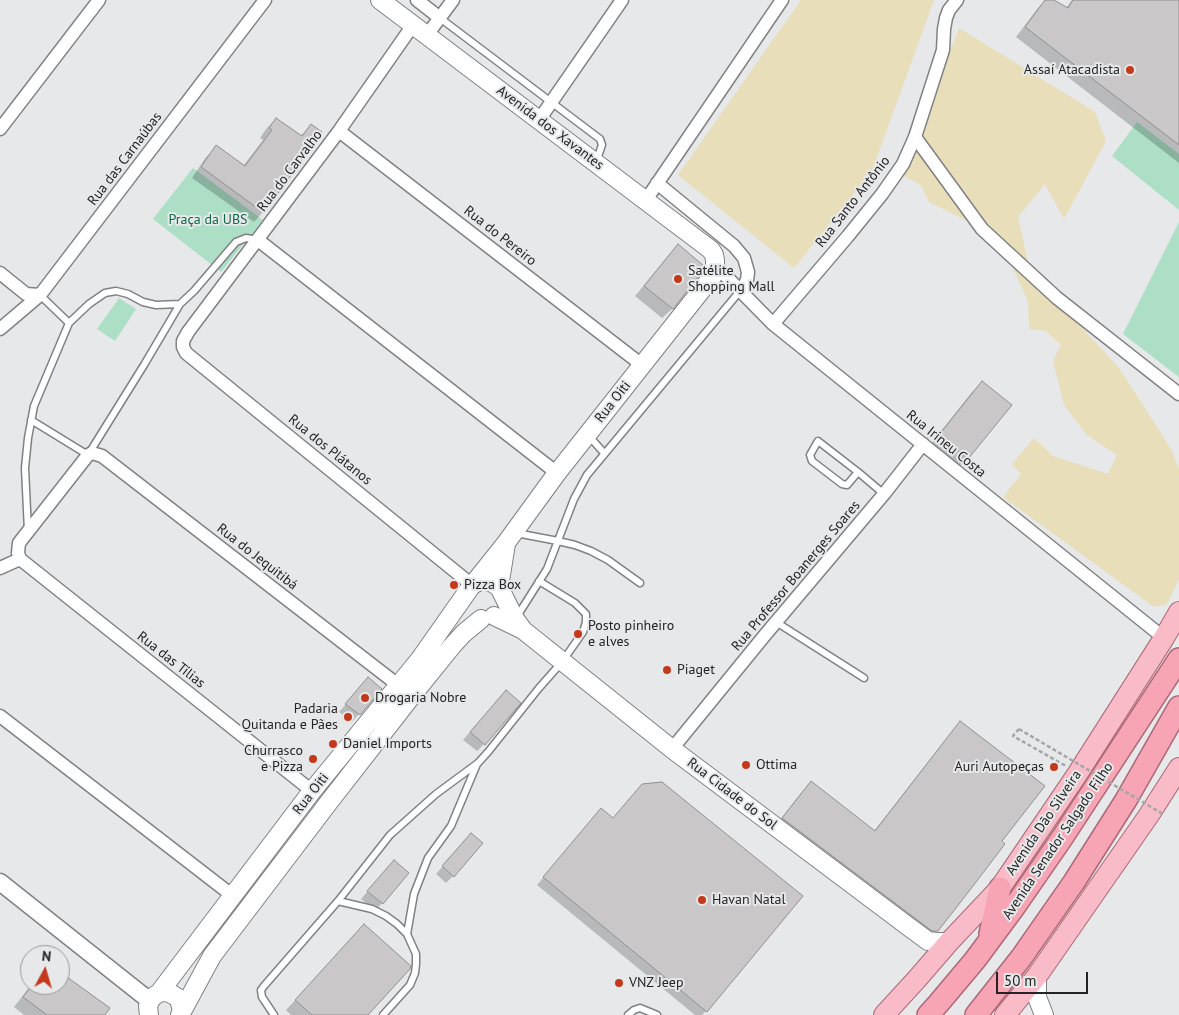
<!DOCTYPE html>
<meta charset="utf-8">
<style>
body{margin:0}
#map{position:relative;width:1179px;height:1015px;overflow:hidden;background:#e6e8e9;font-family:"PT Sans",sans-serif}
canvas{display:block}
.north{position:absolute;left:20px;top:945px;width:50px;height:50px;box-sizing:border-box;background:#e6e8e9;border:1px solid #989a9b;border-radius:50%;rotate:6deg;font-size:14px;font-weight:700;line-height:20px;text-align:center;color:#242425}
.north::after{content:'';display:block;margin:auto;width:18px;height:22px;background:#c4391c;clip-path:polygon(50% 0,100% 100%,50% 72%,0 100%)}
.scale{position:absolute;left:996px;top:972px;width:92px;height:22px;box-sizing:border-box;border:2px solid #242425;border-top:0;padding-left:6px;font-size:15px;line-height:18px;white-space:nowrap;color:#242425;-webkit-text-stroke:4px #e6e8e9;paint-order:stroke}
</style>
<div id="map">
<canvas width="1179" height="1015"></canvas>
<div class="north">N</div>
<div class="scale">50 m</div>
</div>
<script>
const g = document.querySelector('canvas').getContext('2d');
g.lineJoin = 'round';
function paint(path, color) { g.fillStyle = color; g.fill(path, 'evenodd'); }
const shape = rows => new Path2D(rows.map(r => 'M' + r).join(''));
function strokePath(path, color, width, dash) { g.strokeStyle = color; g.lineWidth = width; g.lineCap = dash ? 'butt' : 'round'; g.setLineDash(dash || []); g.stroke(path); }
function drawText(font, color, halo, rows, align = 'center') {
  g.font = font + ' "PT Sans",sans-serif'; g.lineWidth = 4; g.setLineDash([]); g.textBaseline = 'middle'; g.strokeStyle = halo; g.fillStyle = color; for (const [text, x, y, turn = 0] of rows) {
    g.save(); g.translate(x, y); g.rotate((+turn || 0) * Math.PI / 180); g.textAlign = isNaN(turn) ? turn : align; if (halo) g.strokeText(text, 0, 0); g.fillText(text, 0, 0); g.restore();
  }
}
paint(shape([
 [1137,122,1179,154,1179,210,1112,156],
 [193,168,263,220,221,272,153,219],
 [1179,222,1179,377,1123,334],
 [119,298,136,309,115,341,97,329]
]), '#acdfc6');
paint(shape([
 [801,0,934,0,872,171,794,268,678,175],
 [959,28,1095,112,1106,141,1064,219,1045,184,1018,217,1030,271,1119,368,1171,449,1179,469,1179,579,1167,604,1154,607,1003,497,1021,474,1012,464,1034,438,1053,456,1108,474,1117,455,1087,435,1064,405,1053,361,1061,345,1046,331,1029,329,1028,301,1010,262,991,233,929,202,921,185,902,175]
]), '#e8deb9');
paint(shape([
 [1046,0,1051,0,1066,8,1072,0,1179,0,1179,163,1016,37,1038,8],
 [276,119,300,136,311,126,263,212,254,222,192,178,206,157,216,147,243,166,263,140,260,138,266,129],
 [678,246,703,269,672,309,662,318,635,296,668,256],
 [982,383,967,458,958,468,930,445,972,392],
 [368,679,380,689,352,722,339,712],
 [499,699,484,744,477,751,463,740],
 [960,723,1000,842,937,931,926,941,773,829,801,793,811,783,874,831,951,733],
 [642,785,706,1011,702,1015,695,1015,537,885,594,817,612,819],
 [464,842,453,876,446,883,436,874],
 [394,861,382,903,375,911,361,899],
 [355,936,366,1015,291,1015,286,1010],
 [60,973,103,1015,24,1015,14,1007,31,985,60,985]
]), '#0003');
const building = shape([
 [1045,0,1054,0,1068,8,1073,0,1179,0,1179,145,1025,27,1045,0],
 [276,118,302,136,311,124,322,132,264,213,201,167,216,145,245,166,272,130,269,128,276,118],
 [678,244,704,266,704,269,673,309,644,286,678,244],
 [982,381,1012,405,968,459,939,435,982,381],
 [368,677,382,689,360,715,345,704,368,677],
 [506,690,521,703,485,745,470,732,506,690],
 [960,721,1045,786,1002,841,1005,844,963,899,938,931,932,931,782,818,811,781,875,831,960,721],
 [662,782,803,896,707,1012,543,877,601,808,613,818,642,784,662,782],
 [471,833,483,843,454,877,442,866,471,833],
 [394,860,409,873,383,904,367,891,394,860],
 [364,924,411,966,410,969,368,1015,312,1015,295,1000,364,924],
 [60,972,110,1008,105,1015,47,1015,23,997,32,985,60,985,60,972]
]);
paint(building, '#c9c7c8');
strokePath(building, '#918f91', 1);
const service = shape([
 [440,18,551,102,600,139,602,145,596,162],
 [40,295,69,323],
 [31,420,88,455,144,365,180,304],
 [588,435,604,453],
 [858,472,847,485,842,484,812,461,810,455,818,441,858,472,884,494],
 [28,531,25,468,28,438,34,406,69,323,89,304,105,293,116,291,128,294,143,302,156,305,180,304,194,291,236,242,246,238,258,240],
 [516,533,558,541,575,545,591,551,608,560,640,583],
 [516,618,547,569,574,499,587,475,740,291],
 [776,622,864,678],
 [338,901,372,909,386,916,397,924,407,934,416,954,416,964,415,973,410,985,383,1015],
 [407,934,414,894,428,858,451,826,477,764],
 [274,1015,262,997,261,990,264,986,338,901,390,835,436,794,478,763,488,752,539,688,562,662,583,632,586,622,586,614,575,603,539,581],
 [628,1015,634,1010,640,1008,657,1015]
]);
const minor = shape([
 [417,0,440,18],
 [413,25,339,131,188,332,183,341,183,347,186,353,472,585],
 [427,35,453,0],
 [539,120,622,0],
 [0,129,99,0],
 [339,131,642,365],
 [915,137,982,229,1057,298,1179,394],
 [657,183,734,246,744,258,748,272,747,280,741,291],
 [646,200,782,0],
 [258,240,557,473],
 [716,266,773,324,1164,638],
 [0,273,26,294,40,295],
 [773,324,848,236,882,194,903,164,915,137,943,50,944,29,946,18,949,10,957,0],
 [0,329,40,295,265,0],
 [0,568,20,559],
 [0,716,233,896],
 [672,749,765,635,884,494,923,444],
 [312,791,20,559,18,553,19,543,88,455,92,453,102,456,398,685]
]);
const tertiary = shape([
 [0,882,150,1001]
]);
const secondary = shape([
 [380,0,711,250,714,255,715,260,715,273,557,473,506,543,474,583],
 [499,587,506,544],
 [494,616,523,630,672,749,909,927,928,941,937,942,949,942],
 [1037,976,1037,997,1044,1015],
 [159,993,312,791,420,659,472,585,480,581,485,581,491,582,499,587,515,619,523,630],
 [182,1011,185,1006,212,956,329,802,414,693,452,646,464,633,481,619],
 [149,1015,148,1006,150,1001,154,996,159,993,164,992,170,993,178,998,180,1003,182,1011,180,1015]
]);
const primary = shape([
 [884,1015,917,979,949,942,1000,888,1078,773,1164,638,1179,612],
 [1005,1015,1037,976,1149,815,1179,768]
]);
const trunk = shape([
 [990,934,1000,888],
 [928,1015,938,1004,975,960,1015,906,1062,838,1179,659],
 [976,1015,1021,958,1074,882,1126,800,1179,707]
]);
strokePath(service, '#808183', 9);
strokePath(minor, '#808183', 15);
strokePath(tertiary, '#808183', 19);
strokePath(secondary, '#808183', 20);
strokePath(primary, '#ac6876', 22);
strokePath(trunk, '#ac6876', 24);
strokePath(shape([
 [1019,729,1013,736,1066,766]
]), '#a4a6a7', 2.5, [4, 2.5]);
strokePath(service, '#fff', 6);
strokePath(minor, '#fff', 12);
strokePath(tertiary, '#fff', 16);
strokePath(secondary, '#fff', 18);
strokePath(primary, '#f9bbc7', 20);
strokePath(trunk, '#f7a4b4', 21);
strokePath(shape([
 [1019,729,1163,814]
]), '#a4a6a7', 2.5, [4, 2.5]);
for (const [x, y, r, color] of [
 [1130,70,5,"#c4391c"],
 [678,279,5,"#c4391c"],
 [454,585,5,"#c4391c"],
 [578,634,5,"#c4391c"],
 [667,670,5,"#c4391c"],
 [365,698,5,"#c4391c"],
 [348,717,5,"#c4391c"],
 [333,744,5,"#c4391c"],
 [313,759,5,"#c4391c"],
 [746,765,5,"#c4391c"],
 [1054,767,5,"#c4391c"],
 [702,900,5,"#c4391c"],
 [619,983,5,"#c4391c"]
]) { const dot = new Path2D(); dot.arc(x, y, r, 0, 2 * Math.PI); g.fillStyle = color; g.fill(dot); strokePath(dot, '#e6e8e9', 2); }
drawText('14px', '#242425', '#e6e8e9', [
 ["Assaí Atacadista",1120,70,"right"],
 ["Satélite",688,271],
 ["Shopping Mall",688,287],
 ["Pizza Box",464,585],
 ["Posto pinheiro",588,626],
 ["e alves",588,642],
 ["Piaget",677,670],
 ["Drogaria Nobre",375,698],
 ["Padaria",338,709,"right"],
 ["Quitanda e Pães",338,725,"right"],
 ["Daniel Imports",343,744],
 ["Churrasco",303,751,"right"],
 ["e Pizza",303,767,"right"],
 ["Ottima",756,765],
 ["Auri Autopeças",1044,767,"right"],
 ["Havan Natal",712,900],
 ["VNZ Jeep",629,983]
], 'left');
drawText('14px', '#242425', '#e6e8e9', [
 ["Avenida dos Xavantes",550,128,37],
 ["Rua das Carnaúbas",125,159,-53],
 ["Rua do Carvalho",290,171,-53],
 ["Rua Santo Antônio",853,202,-52],
 ["Rua do Pereiro",500,236,38],
 ["Rua Oiti",613,402,-52],
 ["Rua Irineu Costa",946,444,39],
 ["Rua dos Plátanos",330,450,39],
 ["Rua do Jequitibá",257,557,38],
 ["Rua Professor Boanerges Soares",796,576,-50],
 ["Rua das Tílias",171,660,38],
 ["Rua Oiti",311,794,-52],
 ["Rua Cidade do Sol",732,794,37],
 ["Avenida Dão Silveira",1044,823,-56],
 ["Avenida Senador Salgado Filho",1058,841,-56]
]);
drawText('14px', '#0f6849', '#e6e8e9', [
 ["Praça da UBS",208,220]
]);
</script>
